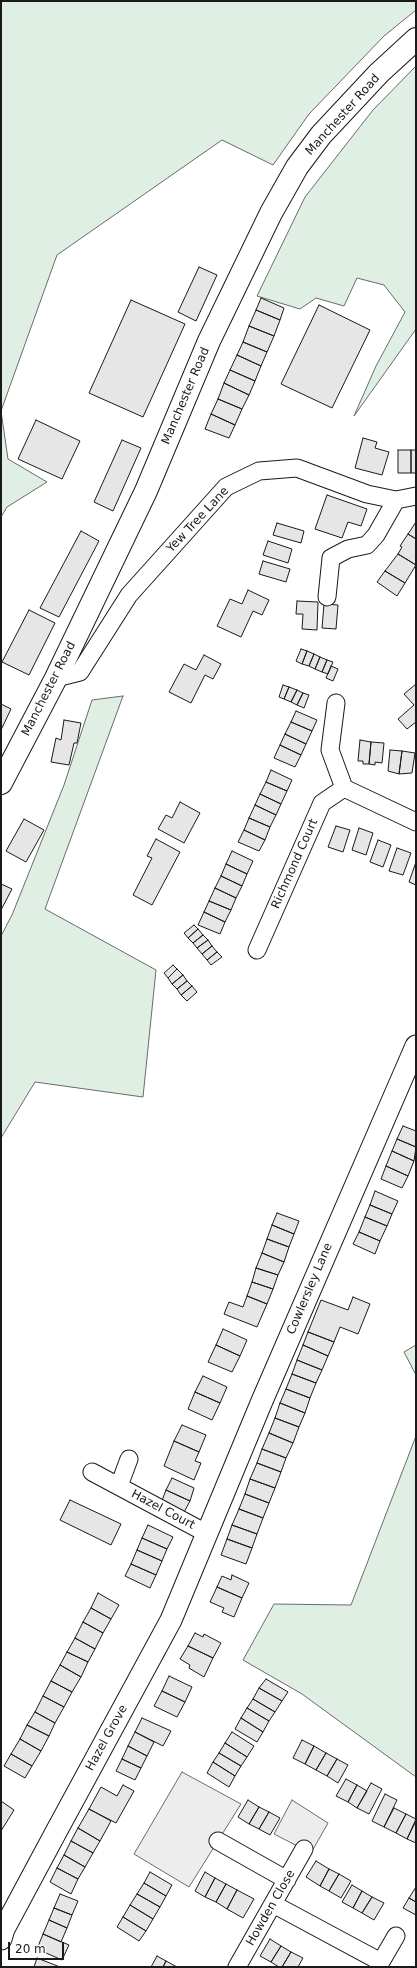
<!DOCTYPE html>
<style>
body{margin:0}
#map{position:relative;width:417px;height:1968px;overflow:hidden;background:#fff;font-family:"DejaVu Sans",sans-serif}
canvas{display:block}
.frame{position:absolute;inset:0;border:2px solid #1a1a1a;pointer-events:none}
.scale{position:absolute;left:8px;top:1942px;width:56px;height:18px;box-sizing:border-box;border:2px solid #1a1a1a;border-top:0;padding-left:5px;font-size:12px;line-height:14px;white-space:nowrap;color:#1a1a1a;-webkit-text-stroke:3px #fff;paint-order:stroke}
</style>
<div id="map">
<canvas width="417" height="1968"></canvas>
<div class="frame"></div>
<div class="scale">20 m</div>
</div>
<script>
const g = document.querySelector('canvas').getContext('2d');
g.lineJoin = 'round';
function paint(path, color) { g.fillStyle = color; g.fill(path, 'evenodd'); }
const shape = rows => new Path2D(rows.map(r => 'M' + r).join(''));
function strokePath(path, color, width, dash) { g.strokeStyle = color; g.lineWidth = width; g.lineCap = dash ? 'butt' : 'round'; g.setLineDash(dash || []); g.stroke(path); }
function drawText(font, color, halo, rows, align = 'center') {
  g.font = font + ' "DejaVu Sans",sans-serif'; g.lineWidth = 3; g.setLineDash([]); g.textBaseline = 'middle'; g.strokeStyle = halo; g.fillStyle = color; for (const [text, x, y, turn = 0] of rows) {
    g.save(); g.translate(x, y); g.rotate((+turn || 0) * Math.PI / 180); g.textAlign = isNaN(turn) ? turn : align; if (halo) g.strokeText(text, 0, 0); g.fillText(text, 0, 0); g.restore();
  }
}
const green = shape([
 [1,1,416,1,416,10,384,36,309,114,273,165,222,140,57,255,1,411,8,459,47,482,7,507,1,517,1,1],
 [416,66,416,329,354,416,376,366,405,312,384,285,357,278,344,306,316,298,300,309,257,296,305,197,373,110,416,66],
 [123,696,45,909,156,970,143,1097,35,1082,1,1138,1,936,12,915,64,785,92,700,123,696],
 [416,1345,416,1375,404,1352,416,1345],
 [416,1436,416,1777,302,1694,243,1660,274,1604,351,1605,416,1436]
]);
paint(green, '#e0efe3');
strokePath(green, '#6a6a6a', 1);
const parking = shape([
 [182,1772,241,1804,189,1887,134,1854,182,1772],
 [292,1800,328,1823,311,1853,274,1834,292,1800]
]);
paint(parking, '#ededed');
strokePath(parking, '#6a6a6a', 1);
const building = shape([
 [199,267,217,275,196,321,178,312,199,267],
 [261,298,284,308,280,320,256,310,261,298],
 [131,300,185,324,143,417,89,393,131,300],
 [319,305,370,330,332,408,281,384,319,305],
 [256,310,280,320,274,336,249,326,256,310],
 [249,326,274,336,267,352,243,342,249,326],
 [243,342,267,352,261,366,237,355,243,342],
 [237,355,261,366,255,381,230,370,237,355],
 [230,370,255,381,249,395,224,383,230,370],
 [224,383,249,395,242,409,218,399,224,383],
 [218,399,242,409,235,425,211,414,218,399],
 [211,414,235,425,229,438,205,429,211,414],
 [36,420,80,441,62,479,18,459,36,420],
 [363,438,377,442,375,448,389,452,382,475,355,468,363,438],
 [122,440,141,448,113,511,94,502,122,440],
 [398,450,411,450,411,473,398,473,398,450],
 [411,450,416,450,416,473,411,473,411,450],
 [327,495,367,509,361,526,348,522,342,538,315,529,327,495],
 [416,522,416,539,408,534,416,522],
 [277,523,304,531,301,543,273,535,277,523],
 [81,531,99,541,59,617,40,608,81,531],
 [408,534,416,539,416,565,398,554,402,547,400,546,408,534],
 [268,541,292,549,288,563,263,555,268,541],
 [398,554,416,565,405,583,385,571,398,554],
 [263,561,290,569,286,582,259,574,263,561],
 [385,571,405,583,397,596,377,582,385,571],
 [248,590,269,600,262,615,253,611,241,637,217,626,230,599,242,604,248,590],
 [297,601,318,602,317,630,302,629,303,614,296,614,297,601],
 [324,604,338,605,336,629,322,628,324,604],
 [29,610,55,623,29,675,2,662,29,610],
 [301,649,307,651,302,664,296,661,301,649],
 [307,651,314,654,309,666,302,664,307,651],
 [314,654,320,657,315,669,309,666,314,654],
 [204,655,221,664,213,679,205,675,191,703,169,692,184,664,196,670,204,655],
 [320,657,327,660,322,672,315,669,320,657],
 [327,660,333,662,328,674,322,672,327,660],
 [331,666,338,669,333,681,326,678,331,666],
 [416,684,416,722,407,729,398,719,414,705,404,694,416,684],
 [283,685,289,687,284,699,279,697,283,685],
 [289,687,297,690,291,702,284,699,289,687],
 [297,690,303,693,297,705,291,702,297,690],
 [303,693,309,695,304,708,297,705,303,693],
 [1,704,11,709,1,730,1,704],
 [296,711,317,720,312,731,291,722,296,711],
 [64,720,81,723,77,743,74,743,69,765,51,762,56,738,61,740,64,720],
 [291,722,312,731,306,744,285,734,291,722],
 [285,734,306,744,301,755,280,745,285,734],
 [360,740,371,742,369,764,363,764,363,761,358,761,360,740],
 [371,742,384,743,382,763,375,762,375,765,369,764,371,742],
 [280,745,301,755,295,767,274,758,280,745],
 [390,750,402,751,399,774,388,771,390,750],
 [402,751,415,753,412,773,399,774,402,751],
 [271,770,292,780,287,791,266,782,271,770],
 [266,782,287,791,281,804,260,794,266,782],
 [260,794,281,804,276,815,255,805,260,794],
 [180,802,200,813,184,843,158,829,166,815,172,818,180,802],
 [255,805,276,815,270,827,249,818,255,805],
 [249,818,270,827,265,840,244,830,249,818],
 [24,819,44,830,26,862,6,851,24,819],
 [336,826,350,830,343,852,328,847,336,826],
 [359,828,373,833,366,855,352,850,359,828],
 [244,830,265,840,259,851,238,842,244,830],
 [156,839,180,852,152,905,133,895,152,858,147,856,156,839],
 [378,840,391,845,383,867,370,862,378,840],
 [397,848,411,853,403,875,389,871,397,848],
 [232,851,253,861,247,874,226,864,232,851],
 [416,862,416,885,409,882,416,862],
 [226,864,247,874,242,886,221,876,226,864],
 [221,876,242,886,236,898,215,888,221,876],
 [1,884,12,889,1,910,1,884],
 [215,888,236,898,231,910,209,901,215,888],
 [209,901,231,910,225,922,204,912,209,901],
 [204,912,225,922,220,934,198,925,204,912],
 [194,925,198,929,188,938,184,933,194,925],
 [198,929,203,935,193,943,188,938,198,929],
 [203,935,208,940,197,948,193,943,203,935],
 [208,940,212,946,202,954,197,948,208,940],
 [212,946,217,952,207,960,202,954,212,946],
 [217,952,222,957,211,965,207,960,217,952],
 [173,965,177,969,168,978,164,973,173,965],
 [177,969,183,975,172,984,168,978,177,969],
 [183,975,187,981,177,989,172,984,183,975],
 [187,981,192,986,181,995,177,989,187,981],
 [192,986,197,992,187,1001,181,995,192,986],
 [403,1126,416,1131,416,1147,397,1139,403,1126],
 [397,1139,416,1147,414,1161,392,1151,397,1139],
 [392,1151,414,1161,408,1176,386,1166,392,1151],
 [386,1166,408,1176,402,1188,381,1179,386,1166],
 [375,1191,398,1201,392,1214,370,1205,375,1191],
 [370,1205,392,1214,387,1226,365,1217,370,1205],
 [277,1213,299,1221,294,1234,272,1225,277,1213],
 [365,1217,387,1226,380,1241,359,1232,365,1217],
 [272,1225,294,1234,289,1247,267,1239,272,1225],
 [359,1232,380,1241,375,1254,353,1244,359,1232],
 [267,1239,289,1247,284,1262,262,1253,267,1239],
 [262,1253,284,1262,278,1275,256,1268,262,1253],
 [256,1268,278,1275,273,1289,252,1282,256,1268],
 [252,1282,273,1289,267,1304,247,1296,252,1282],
 [247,1296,267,1304,257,1327,224,1314,229,1302,243,1307,247,1296],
 [353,1297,370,1304,358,1334,340,1327,334,1342,308,1332,321,1300,348,1310,353,1297],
 [223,1329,247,1340,240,1356,216,1345,223,1329],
 [308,1332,334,1342,328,1356,303,1345,308,1332],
 [216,1345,240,1356,232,1372,208,1362,216,1345],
 [303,1345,328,1356,322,1370,297,1360,303,1345],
 [297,1360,322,1370,316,1383,292,1374,297,1360],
 [292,1374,316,1383,310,1398,286,1389,292,1374],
 [203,1376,227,1387,220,1403,195,1392,203,1376],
 [286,1389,310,1398,305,1413,280,1403,286,1389],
 [195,1392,220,1403,212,1420,188,1409,195,1392],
 [280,1403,305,1413,299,1427,275,1418,280,1403],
 [275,1418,299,1427,293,1443,269,1433,275,1418],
 [182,1425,206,1435,199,1452,174,1441,182,1425],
 [269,1433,293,1443,286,1458,262,1449,269,1433],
 [174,1441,199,1452,195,1461,201,1463,194,1480,164,1466,174,1441],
 [262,1449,286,1458,281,1472,257,1463,262,1449],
 [257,1463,281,1472,275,1488,250,1479,257,1463],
 [172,1478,194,1488,190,1501,166,1490,172,1478],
 [250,1479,275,1488,269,1503,245,1494,250,1479],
 [166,1490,190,1501,183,1514,161,1503,166,1490],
 [245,1494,269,1503,263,1518,239,1509,245,1494],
 [70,1500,121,1524,111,1545,60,1520,70,1500],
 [239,1509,263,1518,257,1534,232,1525,239,1509],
 [148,1525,173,1537,167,1549,142,1538,148,1525],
 [232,1525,257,1534,252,1548,227,1539,232,1525],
 [142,1538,167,1549,162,1561,137,1550,142,1538],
 [227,1539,252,1548,246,1564,221,1555,227,1539],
 [137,1550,162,1561,156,1575,131,1564,137,1550],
 [131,1564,156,1575,150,1588,125,1576,131,1564],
 [232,1575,249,1583,242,1598,217,1587,222,1576,231,1580,232,1575],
 [217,1587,242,1598,234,1617,222,1612,224,1608,210,1602,217,1587],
 [98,1593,119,1605,111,1619,91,1608,98,1593],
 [91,1608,111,1619,103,1633,83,1622,91,1608],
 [83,1622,103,1633,95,1649,75,1638,83,1622],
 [195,1633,203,1637,204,1634,221,1643,213,1658,188,1646,195,1633],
 [75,1638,95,1649,88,1662,67,1652,75,1638],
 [188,1646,213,1658,204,1677,189,1668,190,1665,180,1659,188,1646],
 [67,1652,88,1662,81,1677,60,1665,67,1652],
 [60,1665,81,1677,72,1692,51,1681,60,1665],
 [169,1676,192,1687,185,1702,162,1691,169,1676],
 [266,1679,288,1692,282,1701,259,1688,266,1679],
 [51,1681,72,1692,64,1707,43,1696,51,1681],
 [259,1688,282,1701,275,1712,253,1699,259,1688],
 [162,1691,185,1702,177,1717,154,1706,162,1691],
 [43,1696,64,1707,55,1723,35,1712,43,1696],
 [253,1699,275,1712,269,1721,247,1708,253,1699],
 [247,1708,269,1721,263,1732,241,1718,247,1708],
 [35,1712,55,1723,49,1736,27,1725,35,1712],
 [142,1718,171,1731,163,1746,135,1732,142,1718],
 [241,1718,263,1732,257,1742,235,1729,241,1718],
 [27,1725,49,1736,41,1751,20,1739,27,1725],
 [135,1732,154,1742,147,1756,128,1746,135,1732],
 [232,1732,254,1746,247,1757,225,1743,232,1732],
 [20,1739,41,1751,32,1766,11,1754,20,1739],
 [302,1740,314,1746,305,1764,293,1758,302,1740],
 [225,1743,247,1757,241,1766,219,1753,225,1743],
 [128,1746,147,1756,141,1768,122,1759,128,1746],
 [314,1746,326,1753,316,1770,305,1764,314,1746],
 [219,1753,241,1766,235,1776,213,1762,219,1753],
 [326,1753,337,1759,327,1776,316,1770,326,1753],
 [11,1754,32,1766,25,1778,4,1766,11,1754],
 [122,1759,141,1768,135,1780,116,1771,122,1759],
 [337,1759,348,1765,338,1783,327,1776,337,1759],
 [213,1762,235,1776,229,1787,207,1773,213,1762],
 [346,1779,357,1785,348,1802,336,1796,346,1779],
 [371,1783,382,1789,369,1814,357,1808,371,1783],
 [123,1785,134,1791,116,1823,89,1809,101,1787,117,1796,123,1785],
 [357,1785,367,1791,357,1808,348,1802,357,1785],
 [385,1794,397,1800,384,1827,372,1821,385,1794],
 [248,1800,259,1807,249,1824,238,1817,248,1800],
 [1,1801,14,1810,1,1831,1,1801],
 [259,1807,269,1812,259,1829,249,1824,259,1807],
 [394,1808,406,1814,396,1833,384,1827,394,1808],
 [89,1809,111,1821,100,1841,78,1828,89,1809],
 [269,1812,280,1818,270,1835,259,1829,269,1812],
 [406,1814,416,1819,407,1839,396,1833,406,1814],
 [416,1821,416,1843,407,1839,416,1821],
 [78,1828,100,1841,93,1853,71,1841,78,1828],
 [71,1841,93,1853,85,1867,64,1855,71,1841],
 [64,1855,85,1867,78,1879,57,1868,64,1855],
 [316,1861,329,1869,320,1886,306,1877,316,1861],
 [57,1868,78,1879,71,1894,50,1882,57,1868],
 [329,1869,339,1874,329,1891,320,1886,329,1869],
 [150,1872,172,1885,166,1896,144,1883,150,1872],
 [205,1872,215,1878,205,1897,195,1891,205,1872],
 [339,1874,351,1881,341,1898,329,1891,339,1874],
 [215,1878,226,1884,216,1902,205,1897,215,1878],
 [144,1883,166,1896,160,1907,137,1894,144,1883],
 [226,1884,237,1890,227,1909,216,1902,226,1884],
 [352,1885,362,1891,353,1908,342,1902,352,1885],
 [416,1887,416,1902,409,1898,416,1887],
 [237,1890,254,1899,243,1918,227,1909,237,1890],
 [362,1891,372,1897,362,1913,353,1908,362,1891],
 [60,1894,78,1901,72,1915,54,1908,60,1894],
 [137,1894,160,1907,153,1919,130,1905,137,1894],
 [372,1897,384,1903,374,1920,362,1913,372,1897],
 [409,1898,416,1902,416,1915,403,1908,409,1898],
 [130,1905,153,1919,146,1931,123,1917,130,1905],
 [54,1908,72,1915,67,1928,49,1920,54,1908],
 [123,1917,146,1931,139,1941,117,1927,123,1917],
 [49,1920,67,1928,61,1942,43,1934,49,1920],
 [43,1934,69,1945,62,1960,37,1949,43,1934],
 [270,1939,281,1946,271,1962,260,1956,270,1939],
 [281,1946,291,1952,282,1967,279,1967,271,1962,281,1946],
 [291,1952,303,1958,298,1967,282,1967,291,1952],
 [157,1956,166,1961,163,1967,151,1967,157,1956],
 [37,1958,60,1967,34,1967,37,1958],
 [166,1961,177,1967,163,1967,166,1961]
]);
paint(building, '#e6e6e6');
strokePath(building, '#1a1a1a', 1);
const minor = shape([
 [327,597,331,558,348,549,367,545,376,535,396,500],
 [56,678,80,672,129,595,226,487,259,471,297,468,367,494,396,500,416,496],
 [336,703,330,750,344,788],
 [257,950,322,803,344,788,416,822],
 [92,1472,206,1533],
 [119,1486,129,1459],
 [218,1841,287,1880],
 [273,1904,381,1962],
 [237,1967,304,1849],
 [378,1967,396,1936]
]);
const tertiary = shape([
 [1,1939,4,1929,56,1832,171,1620,262,1401,416,1046]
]);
const primary = shape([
 [1,783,56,678,146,491,209,341,271,213,297,167,321,135,379,73,416,39]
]);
strokePath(minor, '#1a1a1a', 19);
strokePath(tertiary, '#1a1a1a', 23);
strokePath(primary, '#1a1a1a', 24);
strokePath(minor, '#fff', 17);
strokePath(tertiary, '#fff', 21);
strokePath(primary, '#fff', 22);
drawText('12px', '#1a1a1a', '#fff', [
 ["Manchester Road",343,115,-48],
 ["Manchester Road",186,396,-67],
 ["Yew Tree Lane",198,520,-47],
 ["Manchester Road",49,689,-63],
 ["Richmond Court",295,864,-66],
 ["Cowlersley Lane",310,1289,-67],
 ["Hazel Court",163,1510,28],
 ["Hazel Grove",107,1738,-61],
 ["Howden Close",271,1908,-60]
]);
</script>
